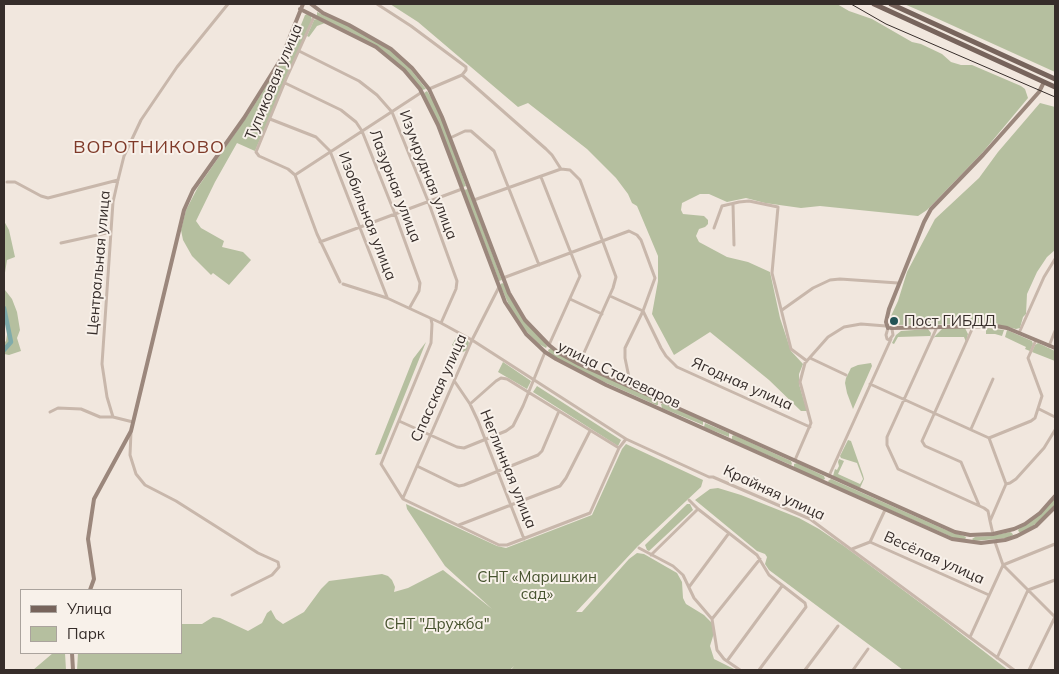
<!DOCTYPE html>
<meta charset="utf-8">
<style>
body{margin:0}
#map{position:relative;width:1059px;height:674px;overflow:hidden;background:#f1e7de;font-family:Mulish,sans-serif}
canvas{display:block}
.frame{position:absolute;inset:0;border:5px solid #362d2a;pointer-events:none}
.legend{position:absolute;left:20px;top:589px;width:162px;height:65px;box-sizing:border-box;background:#f8f1ea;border:1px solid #aaa39d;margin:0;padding:6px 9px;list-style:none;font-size:15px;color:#362d2a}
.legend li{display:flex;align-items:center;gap:10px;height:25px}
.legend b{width:25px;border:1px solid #aaa39d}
</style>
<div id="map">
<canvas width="1059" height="674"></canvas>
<div class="frame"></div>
<ul class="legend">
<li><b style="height:6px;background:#77645c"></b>Улица</li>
<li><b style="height:14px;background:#b5bf9f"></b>Парк</li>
</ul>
</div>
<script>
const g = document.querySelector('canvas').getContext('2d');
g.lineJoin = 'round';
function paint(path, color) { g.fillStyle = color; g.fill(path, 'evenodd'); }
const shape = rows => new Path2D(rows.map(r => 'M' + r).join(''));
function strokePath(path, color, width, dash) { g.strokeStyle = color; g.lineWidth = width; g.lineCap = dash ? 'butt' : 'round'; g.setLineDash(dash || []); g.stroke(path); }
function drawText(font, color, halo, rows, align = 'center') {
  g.font = font + ' Mulish,sans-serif'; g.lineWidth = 4; g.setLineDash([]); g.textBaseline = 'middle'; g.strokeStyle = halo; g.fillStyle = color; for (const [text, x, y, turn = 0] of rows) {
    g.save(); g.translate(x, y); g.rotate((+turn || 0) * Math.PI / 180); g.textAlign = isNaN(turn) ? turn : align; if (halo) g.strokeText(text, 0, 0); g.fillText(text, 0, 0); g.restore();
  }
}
paint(shape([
 [390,4,837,4,849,11,872,19,912,42,921,44,942,54,951,62,961,65,972,65,1021,86,1025,89,1028,98,983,152,927,210,918,216,820,206,801,208,765,203,746,198,727,202,709,194,700,194,682,203,681,210,683,214,704,216,708,220,708,224,705,227,699,229,696,236,699,242,727,257,748,262,770,272,780,318,791,351,803,364,799,374,799,384,807,411,801,411,769,380,710,332,674,355,652,314,658,281,658,256,637,206,632,203,628,194,616,178,587,149,528,103,518,107,418,22],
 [904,4,1055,4,1055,72,925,13],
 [317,12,351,27,388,48,405,62,426,89,422,90,401,66,381,49,352,33,317,16],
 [307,14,311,16,312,20,255,151,237,143,215,182,196,221,201,228,224,241,222,247,243,252,251,260,229,285,213,273,211,275,192,256,183,240,181,230,186,210,198,187,248,115,278,67,294,28,299,30,305,15],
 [316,19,325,23,317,26,309,37,307,36,314,20],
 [427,91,438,108,466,186,463,187,440,127,424,93],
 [1040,103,1055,107,1055,250,1047,257,1037,272,1027,294,1026,314,1023,317,1020,328,1016,329,995,324,890,325,897,323,897,318,891,316,898,301,907,272,935,219,979,178,998,152],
 [468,189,502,280,499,281,464,190],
 [4,221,9,230,15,257,7,260,4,279],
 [4,282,5,290,12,299,17,312,20,330,17,338,21,351,9,355,4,354,4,343,6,341,8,329,4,319],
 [502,283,504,284,510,298,547,346,546,348,539,344,524,329,513,314,500,285],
 [965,328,968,334,966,342,964,337,935,337,932,339,942,329],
 [986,328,1004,330,1002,336,995,334,986,334],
 [928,329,931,333,930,338,930,336,898,337,894,344,892,343,896,335,901,331],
 [1007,330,1032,341,1033,344,1030,351,1025,349,1026,347,1005,337],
 [458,334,468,341,469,343,467,350,463,352,452,345],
 [426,342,381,454,375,455,413,359],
 [1038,343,1055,351,1055,361,1032,352,1035,345],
 [551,348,658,401,658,405,656,405,575,369,549,353,548,350],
 [503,362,531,381,527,389,498,372],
 [871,363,872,366,853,409,847,393,845,383,846,378,851,368,858,365],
 [537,386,621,440,618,446,533,392],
 [664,403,703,421,703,425,662,408,661,404],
 [705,423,729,433,729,437,704,427],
 [734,435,791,461,792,464,791,465,732,440,732,436],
 [848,440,851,441,863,475,864,479,860,488,833,476,835,469,837,470,839,466,838,462,839,459,844,461,838,474,860,484,863,479,857,463,841,458,840,456],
 [626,444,703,480,701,487,638,546,576,612,582,612,629,559,637,553,644,554,677,573,682,582,683,598,686,604,704,615,713,624,714,633,710,646,714,659,736,670,511,670,514,666,510,670,77,670,78,653,181,653,181,624,202,624,213,617,220,618,248,631,262,623,267,613,271,610,276,619,283,624,304,612,321,589,329,581,382,574,388,576,392,580,395,587,394,592,408,588,443,570,492,609,445,566,407,509,406,504,497,546,506,548,592,515,622,449],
 [797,463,824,476,825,479,823,480,794,468,794,464],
 [831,479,946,530,964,536,966,537,965,540,954,538,829,483,828,481],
 [718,488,741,495,799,518,819,529,844,546,942,619,1008,670,903,670,769,570,765,564,767,557,765,554,757,551,695,500,710,489],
 [1055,498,1055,505,1044,518,1028,529,1021,533,1019,532,1018,530,1020,528],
 [687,504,690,504,693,510,649,551,647,550,645,545],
 [1010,532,1012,533,1013,535,1007,538,974,541,972,539,975,537,991,536],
 [53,653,65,653,66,670,33,670]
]), '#b5bf9f');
strokePath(shape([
 [4,308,11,342,4,350]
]), '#7fabab', 4.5);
strokePath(shape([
 [377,4,411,26,466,67,466,70,462,75],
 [314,17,286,79,256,152,259,156,288,169,295,175,317,234,340,282],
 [299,51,359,81,377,95,392,112,428,201,457,281,456,289,441,323],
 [462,75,546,149,552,155,561,169,570,170,580,180,616,277,613,288,579,364],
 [285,83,341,110,356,122,362,131,395,214,420,283,419,291,410,307],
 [429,89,462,75],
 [270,119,316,137,330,151,387,297],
 [450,138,465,131,471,131,494,151,539,265],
 [295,175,422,92],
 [541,177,580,276,549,345],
 [7,182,15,182,41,196,48,198,118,180],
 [474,200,561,169],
 [733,204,734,245],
 [714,228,722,206,739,202,749,201,778,207,772,273,791,349,807,361],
 [320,242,462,189],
 [61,243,111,232],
 [503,278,629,231,637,235,641,240,655,278,643,311,625,348,625,358,631,387],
 [343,284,387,298,441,323,472,340,626,439,709,477,713,477,810,519,1014,670],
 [610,296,643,311,661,348,666,356,677,367,810,427],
 [570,299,602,314],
 [782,310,813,288,830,280,840,279,898,283],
 [431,319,432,324,431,343,381,464,403,499,499,545,507,545,590,513,619,448,626,439],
 [937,327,887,437,887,445,898,469,984,508,988,511,990,521],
 [973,327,922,441,925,446,961,462,979,505],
 [888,328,891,328,892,329,893,335,889,340,887,339,886,335,888,328],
 [1019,333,1044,277,1055,259],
 [1049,346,1055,331],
 [810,358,846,375],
 [455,382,470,404,478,421,524,539],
 [870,384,989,438,1006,484,990,521,993,534],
 [470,404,496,381,501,378,507,379,619,448],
 [1039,409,1055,417],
 [50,412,58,408,81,409,100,417,113,417],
 [399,421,457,447,464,448,506,431,513,426,523,406,545,352],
 [133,422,113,417,107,397,102,364,113,202,118,180,124,156,141,120,177,67,228,4],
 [971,429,993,379],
 [131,432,130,455,136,474,145,485,176,501,258,553,278,562,279,567,272,575,232,595],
 [989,438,1031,421,1035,418,1042,396,1028,358,1036,340],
 [795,460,811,423,800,382,805,363,828,337,844,327,861,324,886,326],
 [417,466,454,484,459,486,464,485,538,455,542,451,559,411],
 [829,476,891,339],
 [1006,484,1010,483,1016,479,1044,448,1055,430],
 [403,498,472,340,499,287],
 [689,500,698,509,757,555,769,575,805,603,806,607,759,670],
 [459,525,560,486,566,478,590,431],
 [870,542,989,595],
 [995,542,1003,565,1055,617],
 [639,548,673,566,683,575,694,598,712,619,717,650,724,659,740,670],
 [852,549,870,542,885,510],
 [651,555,698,509],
 [689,587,729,533],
 [712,619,760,559],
 [970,637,1003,565,1055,544],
 [997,658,1028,590,1055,580],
 [727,661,782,586],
 [805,670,838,626],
 [853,670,868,649],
 [1029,670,1055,617]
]), '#c8b7ab', 3);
strokePath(shape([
 [311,4,323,13,349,25,391,49,412,68,429,89,442,117,509,293,525,320,549,345,559,353,579,364,955,532,970,535,993,534,1014,529,1025,524,1040,513,1055,496],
 [300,9,376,47,404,70,420,89,438,125,505,302,526,334,545,352,556,359,606,385,952,539,981,543,1005,540,1017,536,1036,526,1055,507],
 [888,328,886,322,889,309,924,222,931,209,983,155,1039,92,1044,82],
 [891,328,996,326,1007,328,1055,348],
 [90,590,94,579,88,539,94,499,131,431,184,210,193,190,244,118,281,59,303,4],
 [72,653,73,670]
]), '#9b877c', 4);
strokePath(shape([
 [874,4,1055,87],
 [891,4,1055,79]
]), '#77645c', 5);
strokePath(shape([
 [851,4,886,24,1055,97]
]), '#362d2a', 1);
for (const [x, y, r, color] of [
 [894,321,5,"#225355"]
]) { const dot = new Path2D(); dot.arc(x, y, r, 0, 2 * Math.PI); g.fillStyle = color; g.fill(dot); strokePath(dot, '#f8f1ea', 2); }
drawText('15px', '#362d2a', '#f8f1ea', [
 ["Тупиковая улица",274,82,-67],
 ["Изумрудная улица",428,175,69],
 ["Лазурная улица",395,186,69],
 ["Изобильная улица",367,216,69],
 ["Центральная улица",99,263,-85],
 ["улица Сталеваров",619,375,26],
 ["Ягодная улица",742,384,24],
 ["Спасская улица",439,388,-66],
 ["Неглинная улица",508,469,68],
 ["Крайняя улица",774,493,25],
 ["Весёлая улица",934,558,24]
]);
drawText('15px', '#362d2a', '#f8f1ea', [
 ["Пост ГИБДД",904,321]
], 'left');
drawText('15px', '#47532f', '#f8f1ea', [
 ["СНТ «Маришкин",537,577],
 ["сад»",537,594],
 ["СНТ \"Дружба\"",437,624]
]);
g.letterSpacing = '1px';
drawText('18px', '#7f3a29', '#f8f1ea', [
 ["ВОРОТНИКОВО",149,148]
]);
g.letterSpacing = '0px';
</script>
